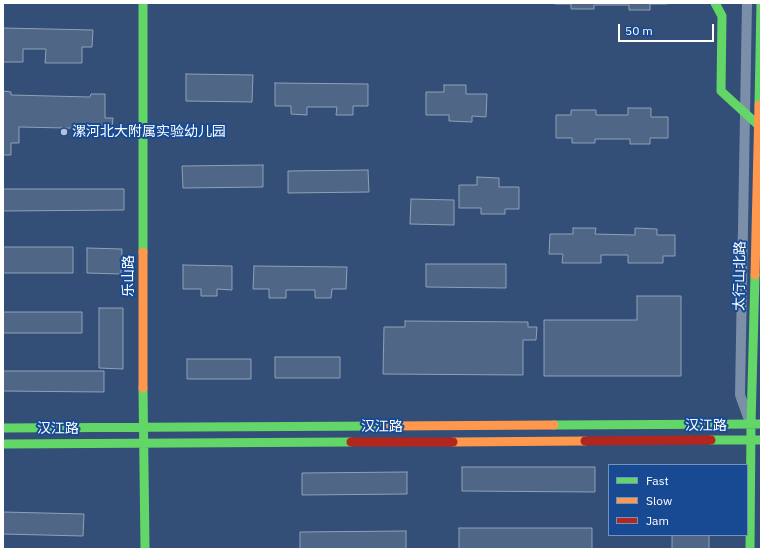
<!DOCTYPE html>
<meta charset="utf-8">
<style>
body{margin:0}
#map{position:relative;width:764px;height:552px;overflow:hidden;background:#334f77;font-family:"IBM Plex Sans",sans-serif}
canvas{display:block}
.frame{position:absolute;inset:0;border:4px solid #fff;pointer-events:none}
.legend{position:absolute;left:608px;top:464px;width:140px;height:72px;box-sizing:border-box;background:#174a93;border:1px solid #7492be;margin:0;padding:5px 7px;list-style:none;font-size:12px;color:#fff}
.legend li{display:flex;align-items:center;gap:8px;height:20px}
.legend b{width:20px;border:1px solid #7492be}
.scale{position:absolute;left:618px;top:24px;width:96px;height:18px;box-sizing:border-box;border:2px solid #fff;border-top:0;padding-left:5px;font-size:12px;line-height:14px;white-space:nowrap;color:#fff;-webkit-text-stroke:3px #174a93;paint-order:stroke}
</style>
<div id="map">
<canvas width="764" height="552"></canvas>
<div class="frame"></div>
<ul class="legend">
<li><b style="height:5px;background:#63d668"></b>Fast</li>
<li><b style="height:5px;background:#ff974d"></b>Slow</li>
<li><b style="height:5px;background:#b3261e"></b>Jam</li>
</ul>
<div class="scale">50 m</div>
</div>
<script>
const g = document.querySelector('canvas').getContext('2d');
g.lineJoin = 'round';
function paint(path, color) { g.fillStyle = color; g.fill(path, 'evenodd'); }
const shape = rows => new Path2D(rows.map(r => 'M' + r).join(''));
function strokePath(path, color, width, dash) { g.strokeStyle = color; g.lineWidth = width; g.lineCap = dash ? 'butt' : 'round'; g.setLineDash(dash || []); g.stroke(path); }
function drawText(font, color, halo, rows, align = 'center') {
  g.font = font + ' "IBM Plex Sans","Noto Sans SC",sans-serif'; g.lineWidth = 4; g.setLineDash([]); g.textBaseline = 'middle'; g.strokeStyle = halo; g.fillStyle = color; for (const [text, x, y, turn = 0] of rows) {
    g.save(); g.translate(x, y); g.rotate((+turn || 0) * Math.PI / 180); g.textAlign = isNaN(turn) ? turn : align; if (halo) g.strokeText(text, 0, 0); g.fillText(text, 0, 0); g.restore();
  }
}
const building = shape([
 [555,3,667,3,667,4,650,4,650,10,629,10,629,5,594,5,594,9,571,9,571,4,555,4,555,3],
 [3,28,93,30,92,47,82,47,82,63,45,63,46,49,23,49,23,62,3,62,3,28],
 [186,74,253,75,252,102,186,101,186,74],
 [275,83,368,84,368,106,353,106,353,115,336,115,337,107,307,107,307,115,291,114,291,106,275,106,275,83],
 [444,85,466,85,466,94,487,94,486,117,472,116,472,122,449,121,449,115,426,115,426,92,444,92,444,85],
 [3,91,11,92,11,95,90,97,91,94,105,94,105,118,113,118,112,129,19,127,19,143,11,143,11,155,3,155,3,91],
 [628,108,651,108,651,117,668,117,668,138,650,138,650,144,630,144,630,139,595,139,595,143,572,143,572,138,556,138,556,115,571,115,571,110,596,110,596,115,628,115,628,108],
 [263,165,263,187,183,188,182,166,263,165],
 [368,170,369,192,288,193,288,171,368,170],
 [477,177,499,178,499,187,519,187,519,209,505,209,505,214,481,214,481,208,459,208,459,185,477,185,477,177],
 [3,189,124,189,124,210,3,211,3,189],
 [411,199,454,200,454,225,410,224,411,199],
 [573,228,596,228,595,234,635,235,635,228,657,229,657,235,675,235,675,256,663,256,663,263,628,263,628,255,601,255,601,263,562,263,563,254,549,254,550,234,573,234,573,228],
 [3,247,73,247,73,273,3,273,3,247],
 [87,248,122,249,121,274,87,273,87,248],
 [426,264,506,264,506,288,426,287,426,264],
 [183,265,232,266,232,290,217,289,217,296,201,296,201,289,183,289,183,265],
 [254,266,347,267,346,289,332,289,331,298,315,298,315,290,286,290,286,298,269,298,269,289,253,289,254,266],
 [637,296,681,296,681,376,544,376,544,320,637,320,637,296],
 [99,308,123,308,123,369,99,368,99,308],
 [3,312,82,312,82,333,3,333,3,312],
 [405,321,528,322,528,327,537,327,536,340,523,340,523,375,383,374,384,327,405,327,405,321],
 [275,357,340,357,340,378,275,378,275,357],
 [187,359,251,359,251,379,187,379,187,359],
 [3,371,104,371,104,392,3,391,3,371],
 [462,467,595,467,595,492,462,491,462,467],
 [407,472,407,494,302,495,302,473,407,472],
 [3,512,84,514,83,536,3,534,3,512],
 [459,528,592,528,592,549,459,549,459,528],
 [406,531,406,549,300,549,300,532,406,531],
 [672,535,709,535,709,549,672,549,672,535]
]);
paint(building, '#506686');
strokePath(building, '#90a0b8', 1);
strokePath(shape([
 [747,3,740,395,748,417]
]), '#7b8fa9', 10);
strokePath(shape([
 [143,3,143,252],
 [715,3,722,16,721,91,757,124],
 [759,105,761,3],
 [143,388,145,549],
 [554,425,761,424],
 [3,428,387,426],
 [711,440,761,440],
 [3,444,351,442],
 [750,549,751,424,755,275]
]), '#63d668', 9);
strokePath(shape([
 [143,252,143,388],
 [755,275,759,105],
 [387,426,554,425],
 [453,442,585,441]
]), '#ff974d', 9);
strokePath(shape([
 [585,441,711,440],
 [351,442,453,442]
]), '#b3261e', 9);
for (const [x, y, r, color] of [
 [64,132,4,"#b8c1cf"]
]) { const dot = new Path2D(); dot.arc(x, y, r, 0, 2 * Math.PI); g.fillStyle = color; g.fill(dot); strokePath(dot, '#174a93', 1.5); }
drawText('14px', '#fff', '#174a93', [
 ["漯河北大附属实验幼儿园",72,132]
], 'left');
drawText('14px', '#fff', '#174a93', [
 ["乐山路",129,276,-90],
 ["太行山北路",740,276,-89],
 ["汉江路",706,426],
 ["汉江路",382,427],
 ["汉江路",58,429]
]);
</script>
